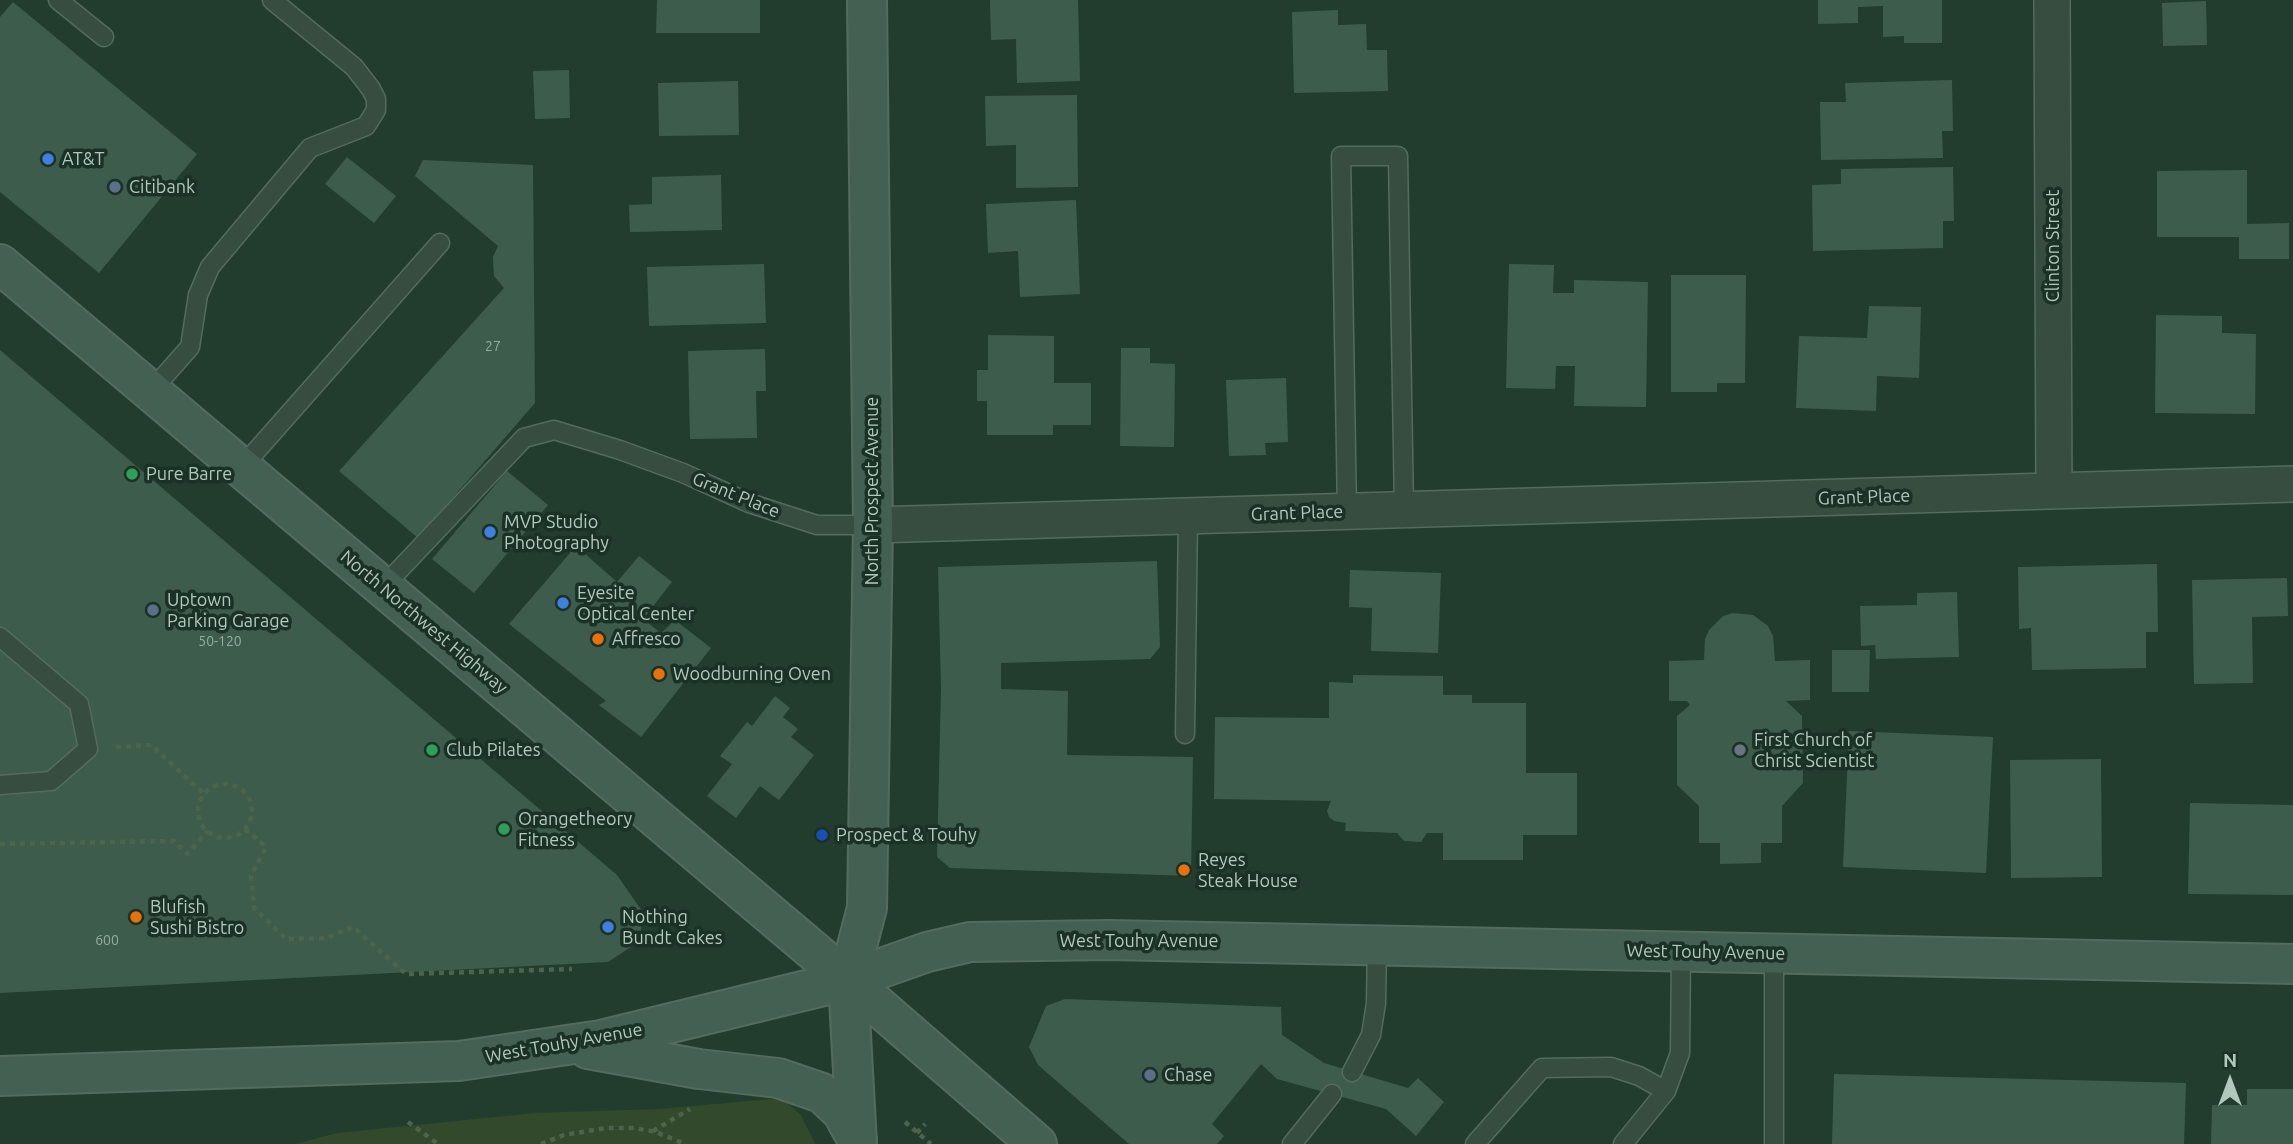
<!DOCTYPE html>
<style>
body{margin:0}
#map{position:relative;width:2293px;height:1144px;overflow:hidden;background:#223d2e;font-family:Ubuntu,sans-serif}
canvas{display:block}
.north{position:absolute;left:2195px;top:1046px;width:70px;height:70px;-webkit-text-stroke:5px #1b3125;paint-order:stroke;rotate:0deg;font-size:19px;font-weight:700;line-height:28px;text-align:center;color:#b1c8bc}
.north::after{content:'';display:block;margin:auto;width:24px;height:32px;background:#b1c8bc;clip-path:polygon(50% 0,100% 100%,50% 72%,0 100%)}
</style>
<div id="map">
<canvas width="2293" height="1144"></canvas>
<div class="north">N</div>
</div>
<script>
const g = document.querySelector('canvas').getContext('2d');
g.lineJoin = 'round';
function paint(path, color) { g.fillStyle = color; g.fill(path, 'evenodd'); }
const shape = rows => new Path2D(rows.map(r => 'M' + r).join(''));
function strokePath(path, color, width, dash) { g.strokeStyle = color; g.lineWidth = width; g.lineCap = dash ? 'butt' : 'round'; g.setLineDash(dash || []); g.stroke(path); }
function drawText(font, color, halo, rows, align = 'center') {
  g.font = font + ' Ubuntu,sans-serif'; g.lineWidth = 7; g.setLineDash([]); g.textBaseline = 'middle'; g.strokeStyle = halo; g.fillStyle = color; for (const [text, x, y, turn = 0] of rows) {
    g.save(); g.translate(x, y); g.rotate((+turn || 0) * Math.PI / 180); g.textAlign = isNaN(turn) ? turn : align; if (halo) g.strokeText(text, 0, 0); g.fillText(text, 0, 0); g.restore();
  }
}
paint(shape([
 [772,1099,787,1103,801,1115,815,1144,295,1144,337,1133,535,1113,659,1109]
]), '#32492c');
paint(shape([
 [657,0,760,0,760,33,656,33],
 [990,0,1078,0,1080,81,1017,83,1016,39,991,40],
 [1818,0,1942,0,1942,43,1904,43,1904,36,1883,37,1883,6,1858,7,1858,23,1818,24],
 [2206,1,2207,45,2163,46,2162,3],
 [13,2,197,154,99,273,0,192,0,17],
 [1338,10,1338,25,1366,24,1367,50,1387,50,1388,91,1294,93,1292,12],
 [569,70,570,118,535,119,533,71],
 [1952,80,1953,131,1942,131,1943,158,1821,160,1820,102,1846,102,1845,83],
 [738,81,739,135,659,136,658,83],
 [1077,95,1078,187,1016,188,1016,145,986,146,985,96],
 [347,157,396,196,374,223,325,184],
 [423,160,533,165,535,403,418,538,339,471,504,288,494,276,493,257,498,246,415,176],
 [1953,167,1954,221,1943,221,1943,248,1813,251,1812,185,1841,184,1841,169],
 [2247,170,2247,224,2289,223,2289,259,2239,259,2239,237,2157,237,2157,171],
 [721,175,722,230,630,232,629,205,652,204,652,177],
 [1076,200,1080,294,1020,297,1018,251,988,253,986,204],
 [764,264,766,323,649,326,647,267],
 [1509,264,1554,265,1553,293,1574,293,1574,280,1648,282,1646,407,1574,406,1575,366,1556,366,1555,389,1506,388],
 [1671,275,1746,275,1745,383,1717,383,1717,392,1671,392],
 [1869,306,1921,307,1919,378,1877,376,1876,411,1796,408,1799,336,1867,338],
 [2156,315,2222,316,2222,333,2256,334,2255,414,2155,413],
 [988,335,1054,336,1054,383,1091,383,1091,425,1053,425,1053,435,987,435,987,401,977,401,977,370,988,370],
 [1121,348,1150,348,1150,363,1175,364,1174,447,1120,446],
 [765,349,766,391,756,391,757,438,690,439,688,351],
 [0,350,617,875,642,911,641,931,634,945,608,962,0,993],
 [1286,378,1288,442,1265,443,1266,455,1229,456,1226,380],
 [507,471,548,505,474,593,432,559],
 [576,546,617,582,639,556,672,582,643,619,661,633,675,620,711,648,641,737,599,705,606,701,509,624],
 [1157,561,1160,647,1150,659,1001,663,1001,689,1068,691,1067,755,1193,757,1191,876,950,868,937,857,941,689,938,567],
 [2157,564,2158,632,2146,632,2146,668,2032,670,2031,628,2019,629,2018,567],
 [1350,570,1441,573,1438,653,1371,651,1372,608,1349,607],
 [2287,578,2288,616,2252,617,2253,683,2194,684,2192,580],
 [1957,592,1959,657,1876,659,1875,645,1861,646,1860,606,1917,605,1917,593],
 [1733,613,1753,615,1768,626,1773,636,1775,661,1810,660,1810,700,1786,701,1802,716,1803,783,1782,806,1782,843,1761,843,1761,863,1720,864,1720,843,1699,843,1699,806,1677,785,1677,716,1690,705,1687,701,1669,701,1669,661,1704,660,1705,639,1709,630,1723,616],
 [1832,650,1870,650,1869,692,1832,692],
 [1353,675,1443,676,1443,695,1472,695,1472,703,1526,703,1526,773,1577,773,1577,835,1523,835,1523,860,1443,860,1443,833,1427,833,1421,842,1404,841,1397,833,1345,831,1346,823,1334,821,1329,817,1327,811,1331,801,1214,799,1215,717,1329,718,1329,682,1353,683],
 [775,696,790,708,783,717,798,729,791,737,814,755,779,800,760,786,736,818,707,796,732,764,720,756,747,722,752,726],
 [1849,731,1993,737,1986,873,1843,867],
 [2101,759,2102,877,2011,878,2010,760],
 [2190,803,2293,805,2293,895,2188,894],
 [1065,999,1281,1007,1282,1035,1324,1063,1408,1088,1418,1078,1444,1102,1416,1136,1386,1109,1277,1079,1261,1064,1212,1124,1224,1136,1217,1144,1129,1144,1038,1065,1029,1047,1046,1006],
 [1834,1074,2186,1083,2184,1144,1832,1144],
 [2247,1089,2293,1089,2293,1144,2211,1144,2212,1105,2247,1105]
]), '#3e5c4c');
const lane = shape([
 [58,0,104,37],
 [151,391,190,347,198,295,210,267,310,148,366,126,376,110,376,99,371,89,354,67,272,0],
 [242,467,440,243],
 [1347,512,1341,156,1398,156,1404,510],
 [383,587,524,438,554,430,620,450,683,473,749,503,817,525,873,525],
 [0,637,79,704,88,749,51,781,0,785],
 [1185,734,1188,516],
 [1774,954,1774,1144],
 [1352,1072,1371,1035,1376,1003,1377,945],
 [1292,1144,1332,1094],
 [1475,1144,1542,1068,1611,1067,1639,1076,1666,1091],
 [1623,1144,1666,1091,1680,1053,1681,952]
]);
const street = shape([
 [2052,0,2054,491],
 [873,525,2293,484]
]);
const secondary = shape([
 [0,264,848,980,1037,1144],
 [588,1049,699,1069,778,1078,822,1093,842,1112,857,1139],
 [0,1076,459,1061,601,1040,848,980,927,952,970,942,1109,940,2293,964],
 [857,1144,848,980,867,908,873,525,867,0]
]);
strokePath(lane, '#546b5e', 21);
strokePath(street, '#546b5e', 38);
strokePath(secondary, '#546b5e', 42);
strokePath(shape([
 [116,747,151,745,204,794],
 '198 811a27 27 0 1 1 54 0a27 27 0 1 1-54 0Z',
 [245,829,266,847,251,876,254,908,286,939,326,938,353,927,406,974,572,969],
 [0,844,174,841,188,854,207,831],
 [408,1122,438,1144],
 [905,1122,931,1144],
 [653,1131,690,1109],
 [917,1133,925,1124],
 [541,1144,564,1135,606,1128,634,1128,656,1132,685,1144]
]), '#4c644c', 4.5, [5, 5]);
strokePath(lane, '#364d40', 18);
strokePath(street, '#364d40', 35);
strokePath(secondary, '#446052', 38);
for (const [x, y, r, color] of [
 [48,159,7,"#3f7fe0"],
 [115,187,7,"#5c6f8a"],
 [132,474,7,"#2e9e5b"],
 [490,532,7,"#3f7fe0"],
 [563,603,7,"#3f7fe0"],
 [153,610,7,"#5c6f8a"],
 [598,639,7,"#e8710a"],
 [659,674,7,"#e8710a"],
 [432,750,7,"#2e9e5b"],
 [1740,750,7,"#6b7280"],
 [504,829,7,"#2e9e5b"],
 [822,835,7,"#1a4fb4"],
 [1184,870,7,"#e8710a"],
 [136,917,7,"#e8710a"],
 [608,927,7,"#3f7fe0"],
 [1150,1075,7,"#5c6f8a"]
]) { const dot = new Path2D(); dot.arc(x, y, r, 0, 2 * Math.PI); g.fillStyle = color; g.fill(dot); strokePath(dot, '#1b3125', 2.5); }
drawText('14px', '#94ada0', null, [
 ["27",493,346],
 ["50-120",220,641],
 ["600",107,940]
]);
drawText('18px', '#b1c8bc', '#1b3125', [
 ["AT&T",62,159],
 ["Citibank",129,187],
 ["Pure Barre",146,474],
 ["MVP Studio",504,522],
 ["Photography",504,543],
 ["Eyesite",577,593],
 ["Optical Center",577,614],
 ["Uptown",167,600],
 ["Parking Garage",167,621],
 ["Affresco",612,639],
 ["Woodburning Oven",673,674],
 ["First Church of",1754,740],
 ["Christ Scientist",1754,761],
 ["Club Pilates",446,750],
 ["Orangetheory",518,819],
 ["Fitness",518,840],
 ["Prospect & Touhy",836,835],
 ["Reyes",1198,860],
 ["Steak House",1198,881],
 ["Blufish",150,907],
 ["Sushi Bistro",150,928],
 ["Nothing",622,917],
 ["Bundt Cakes",622,938],
 ["Chase",1164,1075]
], 'left');
drawText('18px', '#b1c8bc', '#1b3125', [
 ["Clinton Street",2053,246,-90],
 ["North Prospect Avenue",872,491,-90],
 ["Grant Place",736,495,22],
 ["Grant Place",1864,497,-2],
 ["Grant Place",1297,513,-2],
 ["North Northwest Highway",424,622,40],
 ["West Touhy Avenue",1139,941],
 ["West Touhy Avenue",1706,952,1],
 ["West Touhy Avenue",564,1043,-10]
]);
</script>
